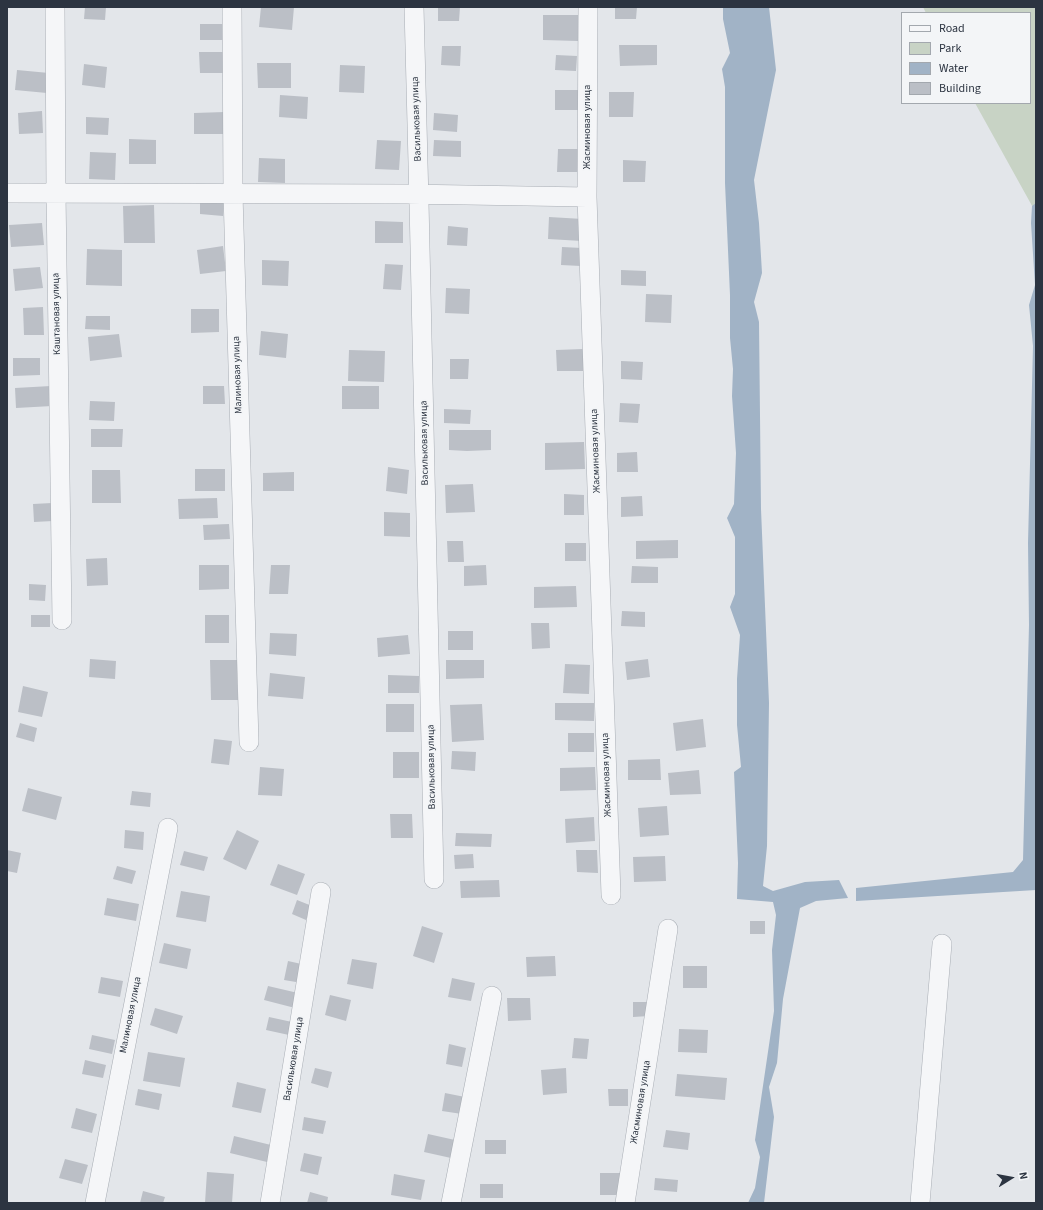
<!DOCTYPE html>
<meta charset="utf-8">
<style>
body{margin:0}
#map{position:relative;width:1043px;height:1210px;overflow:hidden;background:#e3e6ea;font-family:"Source Sans 3",sans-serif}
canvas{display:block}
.frame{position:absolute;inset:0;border:8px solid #2c3441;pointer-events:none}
.legend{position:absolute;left:901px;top:12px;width:130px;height:92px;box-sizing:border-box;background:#f3f5f7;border:1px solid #a3a8ae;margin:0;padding:5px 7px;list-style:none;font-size:12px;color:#2c3441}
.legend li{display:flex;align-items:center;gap:8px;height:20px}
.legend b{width:20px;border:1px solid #a3a8ae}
.north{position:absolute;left:991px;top:1158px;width:40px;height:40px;-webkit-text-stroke:3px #f3f5f7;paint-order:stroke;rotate:79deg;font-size:11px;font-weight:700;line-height:16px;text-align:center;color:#2c3441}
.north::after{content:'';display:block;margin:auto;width:14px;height:18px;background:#2c3441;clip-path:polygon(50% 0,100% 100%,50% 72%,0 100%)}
</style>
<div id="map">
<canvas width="1043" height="1210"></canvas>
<div class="frame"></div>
<ul class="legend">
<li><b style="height:5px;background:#f5f6f8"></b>Road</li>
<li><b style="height:11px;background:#c8d3c5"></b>Park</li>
<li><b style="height:11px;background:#a1b3c6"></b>Water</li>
<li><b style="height:11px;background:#bbbfc6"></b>Building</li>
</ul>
<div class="north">N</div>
</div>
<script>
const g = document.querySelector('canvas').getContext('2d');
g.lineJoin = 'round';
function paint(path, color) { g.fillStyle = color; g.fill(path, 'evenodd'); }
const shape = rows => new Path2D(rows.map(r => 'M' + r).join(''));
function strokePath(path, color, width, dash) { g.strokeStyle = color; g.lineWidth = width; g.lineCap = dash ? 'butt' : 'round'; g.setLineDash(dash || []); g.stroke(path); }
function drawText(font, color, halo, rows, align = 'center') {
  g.font = font + ' "Source Sans 3",sans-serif'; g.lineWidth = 3.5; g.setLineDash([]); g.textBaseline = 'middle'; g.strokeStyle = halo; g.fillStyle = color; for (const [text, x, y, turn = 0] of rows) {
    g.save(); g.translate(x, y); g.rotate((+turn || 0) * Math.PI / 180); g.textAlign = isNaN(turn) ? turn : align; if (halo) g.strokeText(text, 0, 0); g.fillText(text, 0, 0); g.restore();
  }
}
paint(shape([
 [923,7,1036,7,1036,213,975,103,1030,103,1030,13,926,13]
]), '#c8d3c5');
paint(shape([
 [723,7,769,7,776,70,754,180,759,223,762,273,754,302,759,322,761,509,769,703,767,846,763,886,773,891,805,882,839,880,848,898,816,901,800,908,783,999,777,1063,769,1087,774,1117,764,1203,748,1203,755,1188,760,1157,755,1140,774,1011,772,950,776,915,773,902,737,899,738,863,734,772,741,767,737,725,737,679,740,635,730,607,735,594,735,537,727,518,734,504,736,453,732,396,733,369,730,338,730,295,725,183,725,87,722,69,730,53,723,19],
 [1036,203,1036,890,856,901,856,888,1013,872,1023,860,1029,625,1028,543,1033,346,1029,305,1035,285,1031,223,1032,206]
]), '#a1b3c6');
paint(shape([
 [85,7,106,7,105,20,84,19],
 [261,7,294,7,292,30,259,27],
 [438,7,460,7,459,21,438,21],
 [615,7,637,7,636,19,615,19],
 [543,15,578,15,578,41,543,40],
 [200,24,224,24,225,40,200,40],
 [619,45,657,45,657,65,620,66],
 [442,46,461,46,460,66,441,65],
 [199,52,223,52,224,73,200,73],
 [556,55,577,56,576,71,555,70],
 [257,63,291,63,291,88,258,88],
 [84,64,107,67,105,88,82,85],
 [340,65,365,66,364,93,339,92],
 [17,70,49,73,47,93,15,90],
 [555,90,581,90,581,110,555,110],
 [609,92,634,92,633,117,609,117],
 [280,95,308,97,307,119,279,117],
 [42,111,43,133,19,134,18,113],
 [225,112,225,134,194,134,194,113],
 [434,113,458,115,457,132,433,130],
 [86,117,109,118,108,135,86,134],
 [129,139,156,140,156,164,129,164],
 [377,140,401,141,399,170,375,169],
 [434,140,461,141,461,157,433,156],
 [558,149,578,149,578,172,557,172],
 [90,152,116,153,115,180,89,179],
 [259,158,285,159,285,183,258,182],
 [623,160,646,161,645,182,623,182],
 [200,200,224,201,223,216,200,214],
 [154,205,155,243,124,243,123,206],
 [549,217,583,219,582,241,548,239],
 [375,221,403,222,403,243,375,243],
 [42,223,44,245,11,247,9,225],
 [448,226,468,228,467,246,447,245],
 [223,246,226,271,200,274,197,250],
 [562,247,582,248,581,266,561,265],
 [87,249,122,250,122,286,86,285],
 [262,260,289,261,288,286,262,285],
 [385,264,403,265,401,290,383,289],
 [40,267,43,288,15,291,13,269],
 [621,270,646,271,646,286,621,285],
 [446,288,470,289,469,314,445,313],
 [646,294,672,295,671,323,645,322],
 [43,307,44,335,24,335,23,308],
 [191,309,219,309,219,332,191,333],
 [86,316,110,316,110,330,85,329],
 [261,331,288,334,286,358,259,355],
 [119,334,122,357,90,361,88,337],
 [583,349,583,371,557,371,556,350],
 [349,350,385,351,384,382,348,381],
 [13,358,40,358,40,375,13,376],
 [450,359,469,359,468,379,450,379],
 [621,361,643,362,642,380,621,379],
 [51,386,52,406,16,408,15,388],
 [203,386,224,386,225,404,203,404],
 [342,386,379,386,379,409,342,409],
 [90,401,115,402,114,421,89,420],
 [620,403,640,404,638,423,619,422],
 [444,409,471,410,470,424,444,423],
 [91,429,123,429,122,447,91,447],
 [449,430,491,430,491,450,467,451,449,450],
 [584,442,585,469,545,470,545,443],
 [637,452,638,472,617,472,617,453],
 [388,467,409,470,407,494,386,491],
 [195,469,225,469,225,491,195,491],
 [92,470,120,470,121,503,92,503],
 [294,472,294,491,263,491,263,473],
 [473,484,475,512,446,513,445,485],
 [564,494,584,495,584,515,564,515],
 [642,496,643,516,621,517,621,497],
 [217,498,218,518,179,519,178,499],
 [52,503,53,521,34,522,33,504],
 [384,512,410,513,410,537,384,536],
 [229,524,230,539,204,540,203,525],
 [678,540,678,558,636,559,636,541],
 [447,541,463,541,464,562,448,562],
 [565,543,586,543,586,561,565,561],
 [107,558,108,585,87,586,86,559],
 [199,565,229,565,229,589,199,590],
 [271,565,290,565,288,594,269,594],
 [486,565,487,585,464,586,464,566],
 [632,566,658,567,658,583,631,583],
 [29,584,46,585,45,601,29,600],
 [576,586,577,607,534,608,534,587],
 [622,611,645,612,645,627,621,626],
 [31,615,50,615,50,627,31,627],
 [205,615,229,615,229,643,205,643],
 [531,623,549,623,550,648,532,649],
 [448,631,473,631,473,650,448,650],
 [270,633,297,634,296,656,269,654],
 [408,635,410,654,378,657,377,638],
 [90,659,116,661,115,679,89,677],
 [648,659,650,677,627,680,625,662],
 [210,660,237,660,238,700,211,700],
 [446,660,484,660,484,678,446,679],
 [565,664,590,665,589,694,563,693],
 [270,673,305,677,303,699,268,696],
 [388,675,419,676,419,693,388,693],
 [23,686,48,692,42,717,18,712],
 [555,703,594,703,594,721,555,720],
 [386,704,414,704,414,732,386,732],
 [482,704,484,740,452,742,450,705],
 [703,719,706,747,676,751,673,723],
 [20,723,37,728,34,742,16,737],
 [568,733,594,733,594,752,568,752],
 [214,739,232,741,229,765,211,763],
 [452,751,476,752,475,771,451,769],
 [393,752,419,752,419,778,393,778],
 [660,759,661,780,628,780,628,760],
 [260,767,284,769,282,796,258,795],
 [595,767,596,790,560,791,560,768],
 [699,770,701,794,670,795,668,773],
 [28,788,62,797,56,820,22,811],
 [132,791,151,793,150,807,130,805],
 [667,806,669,835,640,837,638,808],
 [390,814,412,814,413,838,391,838],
 [594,817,595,841,566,843,565,819],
 [125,830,144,832,143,850,124,848],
 [237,830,259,841,246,870,223,859],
 [456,833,492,834,491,847,455,846],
 [7,850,21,853,17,873,7,871],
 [576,850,597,850,598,873,577,872],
 [184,851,208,857,204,871,180,865],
 [473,854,474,868,455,869,454,855],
 [665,856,666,881,634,882,633,857],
 [278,864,305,874,297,895,270,885],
 [117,866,136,871,132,884,113,879],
 [499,880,500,897,461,898,460,881],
 [181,891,210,896,206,922,176,917],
 [107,898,139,904,136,921,104,915],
 [297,900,312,906,306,920,292,914],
 [750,921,765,921,765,934,750,934],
 [422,926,443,933,434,963,413,956],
 [164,943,191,949,187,969,159,963],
 [555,956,556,976,527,977,526,957],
 [352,959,377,963,373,989,347,984],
 [288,961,306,965,302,983,284,980],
 [683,966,707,966,707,988,683,988],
 [101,977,123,981,120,997,98,993],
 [452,978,475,983,471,1001,448,997],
 [268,986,298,993,295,1008,264,1000],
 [330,995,351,1000,346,1021,325,1015],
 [507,998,530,998,531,1020,508,1021],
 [633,1002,649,1002,649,1016,633,1017],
 [155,1008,183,1016,177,1034,150,1025],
 [269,1017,292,1022,289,1035,266,1030],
 [679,1029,708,1030,707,1053,678,1052],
 [92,1035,115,1040,112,1054,89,1049],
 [574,1038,589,1039,587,1059,572,1058],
 [449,1044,466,1048,462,1067,446,1064],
 [148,1052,185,1058,180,1087,143,1081],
 [85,1060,106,1065,103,1078,82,1074],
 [315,1068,332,1072,328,1088,311,1083],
 [566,1068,567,1093,543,1095,541,1070],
 [677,1074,727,1078,725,1100,675,1096],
 [237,1082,266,1089,261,1113,232,1107],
 [138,1089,162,1094,159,1110,135,1105],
 [608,1089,628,1089,628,1106,609,1106],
 [445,1093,465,1097,462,1114,442,1111],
 [76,1108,97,1114,92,1133,71,1128],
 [304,1117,326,1121,323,1134,302,1130],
 [666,1130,690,1133,688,1150,663,1147],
 [428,1134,455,1140,451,1158,424,1152],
 [234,1136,271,1145,267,1162,230,1153],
 [485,1140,506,1140,506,1154,485,1154],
 [304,1153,322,1157,318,1175,300,1171],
 [65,1159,88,1165,82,1184,59,1178],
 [207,1172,234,1174,232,1203,205,1203],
 [600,1173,621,1173,621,1195,600,1195],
 [394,1174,425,1180,421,1200,391,1195],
 [655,1178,678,1180,677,1192,654,1190],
 [480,1184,503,1184,503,1198,480,1198],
 [143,1191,165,1197,163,1203,140,1203],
 [310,1192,328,1197,327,1203,307,1203]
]), '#bbbfc6');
const street = shape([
 [55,7,56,193,62,620],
 [232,7,233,194,249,742],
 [414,7,419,202,434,879],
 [588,7,587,197,611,895],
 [7,193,406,194,587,197],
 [95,1203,168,828],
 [270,1203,321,892],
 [451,1203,492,996],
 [625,1203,668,929],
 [920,1203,942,944]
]);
strokePath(street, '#a8adb4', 20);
strokePath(street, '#f5f6f8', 19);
drawText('10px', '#2c3441', '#f3f5f7', [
 ["Васильковая улица",417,119,-92],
 ["Жасминовая улица",588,127,-90],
 ["Каштановая улица",57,314,-91],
 ["Малиновая улица",238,375,-92],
 ["Васильковая улица",425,443,-91],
 ["Жасминовая улица",596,451,-92],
 ["Васильковая улица",432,767,-91],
 ["Жасминовая улица",607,775,-92],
 ["Малиновая улица",131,1015,-79],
 ["Васильковая улица",294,1059,-81],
 ["Жасминовая улица",641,1102,-81]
]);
</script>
